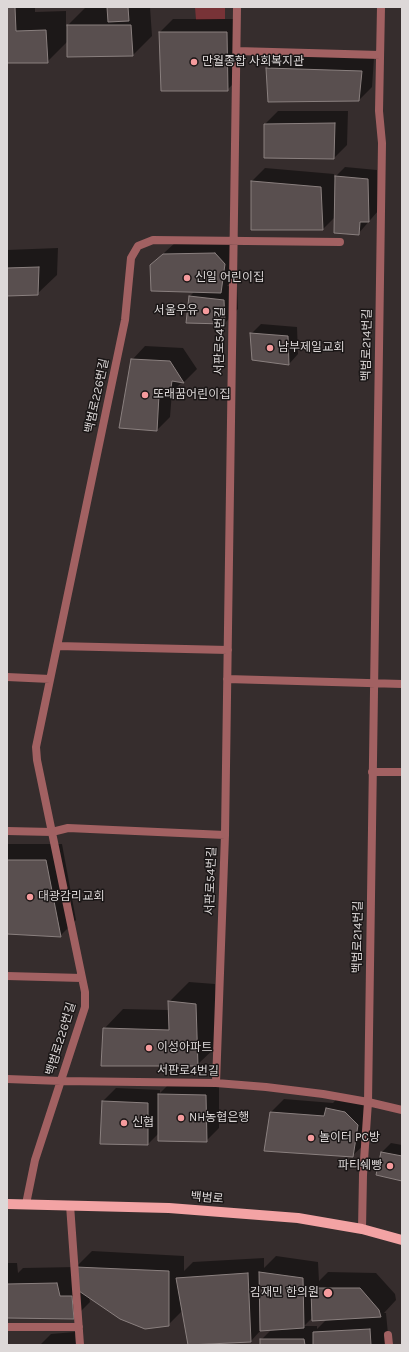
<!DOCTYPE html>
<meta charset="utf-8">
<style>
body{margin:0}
#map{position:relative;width:409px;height:1352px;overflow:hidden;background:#362d2d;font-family:Karla,sans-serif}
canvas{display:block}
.frame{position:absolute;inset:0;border:8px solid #ddd8d8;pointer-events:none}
</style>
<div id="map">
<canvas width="409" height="1352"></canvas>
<div class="frame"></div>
</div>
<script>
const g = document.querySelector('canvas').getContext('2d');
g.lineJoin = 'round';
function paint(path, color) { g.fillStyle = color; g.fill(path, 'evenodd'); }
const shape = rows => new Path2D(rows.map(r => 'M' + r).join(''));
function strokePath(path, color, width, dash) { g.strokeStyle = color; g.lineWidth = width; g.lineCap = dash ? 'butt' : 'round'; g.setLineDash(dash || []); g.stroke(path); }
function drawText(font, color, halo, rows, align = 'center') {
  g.font = font + ' Karla,"Noto Sans KR",sans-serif'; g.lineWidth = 3; g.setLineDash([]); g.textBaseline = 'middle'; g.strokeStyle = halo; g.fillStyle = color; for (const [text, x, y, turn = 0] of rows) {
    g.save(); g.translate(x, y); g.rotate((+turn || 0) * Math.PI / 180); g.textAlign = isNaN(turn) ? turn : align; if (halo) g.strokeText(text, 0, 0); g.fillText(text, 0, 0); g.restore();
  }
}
paint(shape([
 [195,7,225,7,225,19,196,20]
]), '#783337');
paint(shape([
 [7,7,35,7,35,12,66,11,66,27,86,7,150,7,152,36,133,55,68,41,47,62,7,62],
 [173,19,240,19,240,77,227,90,160,32],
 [280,55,374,58,372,87,359,100,267,68],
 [278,111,348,111,347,145,334,158,265,124],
 [345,167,377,170,378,211,358,234,335,217,323,229,252,181,265,168,334,174,334,178],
 [228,240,237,251,234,279,227,286,237,287,238,309,225,323,187,322,190,296,195,291,151,265,177,241],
 [58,248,57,275,37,294,7,295,7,250],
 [261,324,297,327,298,354,289,364,251,334],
 [145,346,183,348,197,369,184,382,182,382,172,392,170,417,157,430,120,427,132,360],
 [7,844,62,844,76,920,60,936,7,933],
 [189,982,215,984,217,1046,197,1065,104,1029,123,1009,169,1010,169,1002],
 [172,1081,219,1083,219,1128,206,1141,159,1133,148,1144,103,1101,116,1088,160,1090,160,1093],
 [340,1095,359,1099,370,1111,366,1143,352,1156,271,1112,284,1099,333,1103],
 [391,1143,402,1145,402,1180,381,1153],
 [92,1251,184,1256,184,1271,193,1262,264,1258,264,1268,276,1256,318,1262,319,1281,328,1272,376,1273,395,1294,396,1300,384,1313,386,1313,389,1345,261,1345,261,1340,271,1330,261,1330,251,1341,189,1345,183,1310,168,1325,89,1297,90,1302,74,1318,7,1309,7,1263,17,1263,18,1273,23,1268,76,1267],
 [313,1317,327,1319,317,1329,317,1326,304,1326],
 [75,1332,76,1345,40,1345,51,1334]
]), '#0007');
const building = shape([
 [7,7,15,7,16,31,46,30,48,63,7,63,7,7],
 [107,7,128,7,129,21,108,22,107,7],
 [67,25,131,25,133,56,67,57,67,25],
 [159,32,227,32,228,91,161,91,159,32],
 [266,68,362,71,359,101,268,102,266,68],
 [335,123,334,159,264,158,264,124,335,123],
 [335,176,368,179,369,222,360,222,359,235,334,233,335,176],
 [251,181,321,187,323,230,251,230,251,181],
 [215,253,225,264,221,293,151,291,150,265,163,254,215,253],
 [39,267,38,295,7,296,7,268,39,267],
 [189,296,224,300,225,324,186,323,189,296],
 [250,333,288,336,289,365,252,360,250,333],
 [131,359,170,361,184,383,172,381,170,394,159,395,157,431,119,428,131,359],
 [7,860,46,860,61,937,7,934,7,860],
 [168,1001,196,1004,198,1066,101,1066,103,1028,169,1030,168,1001],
 [158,1094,206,1095,207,1142,158,1141,158,1094],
 [102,1101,148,1103,148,1145,100,1144,102,1101],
 [326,1108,345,1112,358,1125,353,1157,264,1151,270,1112,324,1116,326,1108],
 [381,1152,402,1156,402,1181,376,1175,381,1152],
 [75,1267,169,1271,169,1326,145,1329,120,1319,76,1289,75,1267],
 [259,1272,303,1278,304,1328,260,1331,259,1272],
 [248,1273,251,1342,188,1345,176,1278,248,1273],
 [57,1283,60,1296,72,1296,74,1319,7,1318,7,1284,57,1283],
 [311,1288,360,1288,379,1310,381,1317,312,1321,311,1288],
 [370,1329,371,1345,313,1345,313,1332,370,1329],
 [260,1339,304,1339,305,1345,260,1345,260,1339]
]);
paint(building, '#594f4f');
strokePath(building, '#8a807f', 1);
strokePath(shape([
 [237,51,380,55],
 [57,646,228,650],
 [7,677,50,679],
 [227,679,402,684],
 [372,772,402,772],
 [7,831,52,832,68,828,225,835],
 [7,976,82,978],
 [7,1079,61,1081,216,1083,266,1087,323,1094,368,1102,402,1110],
 [216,1083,225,835,237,7],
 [26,1204,35,1160,85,1007,85,992,37,760,36,747,125,320,131,258,138,246,153,240,340,242],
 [70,1205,80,1345],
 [362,1229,363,1175,368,1102,382,143,379,111,381,7],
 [7,1327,79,1327],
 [388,1335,389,1345]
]), '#a26162', 8);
strokePath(shape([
 [7,1204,169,1208,298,1218,362,1229,402,1240]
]), '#f3a3a4', 10);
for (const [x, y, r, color] of [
 [194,62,4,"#f59b9d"],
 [187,278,4,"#f59b9d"],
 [206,311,4,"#f59b9d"],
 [270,348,4,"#f59b9d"],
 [145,395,4,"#f59b9d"],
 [30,897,4,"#f59b9d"],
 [149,1048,4,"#f59b9d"],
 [181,1118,4,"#f59b9d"],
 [124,1123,4,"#f59b9d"],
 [311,1138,4,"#f59b9d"],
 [390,1166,4,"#f59b9d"],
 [328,1293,5,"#f59b9d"]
]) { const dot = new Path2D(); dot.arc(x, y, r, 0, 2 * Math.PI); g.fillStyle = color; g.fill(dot); strokePath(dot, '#1a1616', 1.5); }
drawText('12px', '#ddd8d8', '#1a1616', [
 ["만월종합 사회복지관",202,62],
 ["신일 어린이집",195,278],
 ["서울우유",198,311,"right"],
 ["남부제일교회",278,348],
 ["또래꿈어린이집",153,395],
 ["대광감리교회",38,897],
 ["이성아파트",157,1048],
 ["NH농협은행",189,1118],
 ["신협",132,1123],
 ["놀이터 PC방",319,1138],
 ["파티쉐빵",382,1166,"right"],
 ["김재민 한의원",319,1293,"right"]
], 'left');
drawText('12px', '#ddd8d8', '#1a1616', [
 ["서판로54번길",220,341,-89],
 ["백범로214번길",367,345,-89],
 ["백범로226번길",97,396,-78],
 ["서판로54번길",211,881,-88],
 ["백범로214번길",358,937,-89],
 ["백범로226번길",61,1039,-73],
 ["서판로4번길",188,1071,1],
 ["백범로",207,1198,5]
]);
</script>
